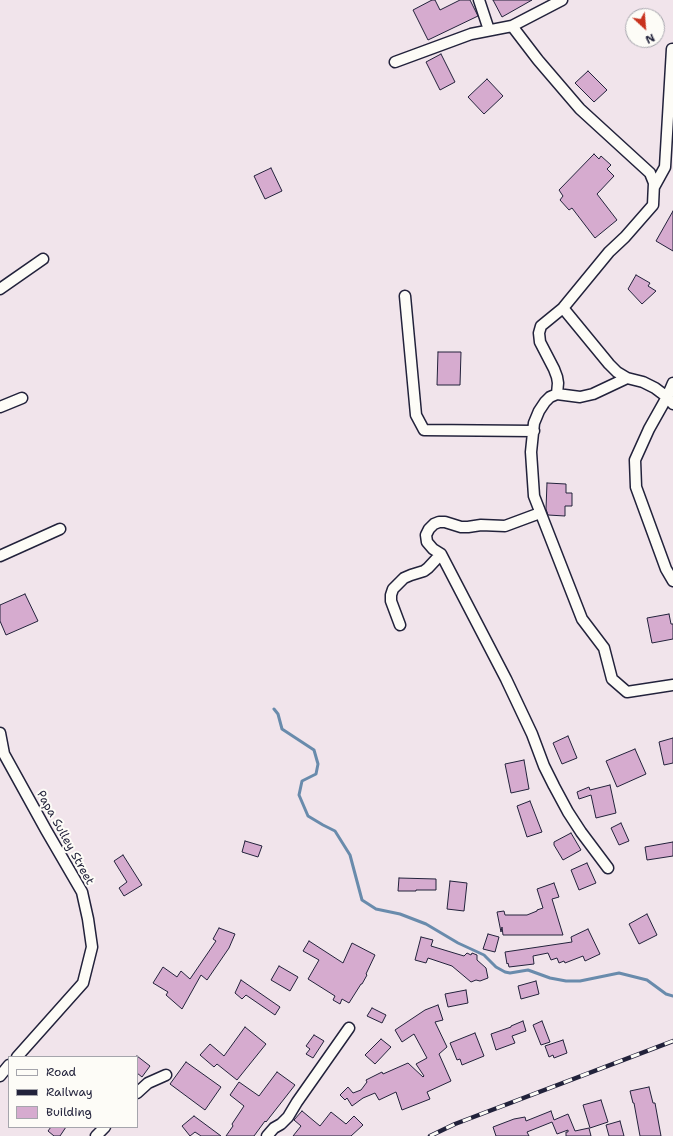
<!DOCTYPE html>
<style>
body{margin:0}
#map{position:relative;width:673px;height:1136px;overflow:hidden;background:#f1e4eb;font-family:"Shantell Sans",sans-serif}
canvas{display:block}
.legend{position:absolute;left:8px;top:1056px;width:130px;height:72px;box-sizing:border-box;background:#fdfcf7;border:1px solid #a5a5ac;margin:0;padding:5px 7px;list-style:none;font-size:12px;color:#22223b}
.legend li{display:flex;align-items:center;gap:8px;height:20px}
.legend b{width:20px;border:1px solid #a5a5ac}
.north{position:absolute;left:625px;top:8px;width:40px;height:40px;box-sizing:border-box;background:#fdfcf7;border:1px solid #a5a5ac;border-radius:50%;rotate:154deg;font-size:11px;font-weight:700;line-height:16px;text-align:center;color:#22223b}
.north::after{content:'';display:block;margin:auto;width:14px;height:18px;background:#c8321e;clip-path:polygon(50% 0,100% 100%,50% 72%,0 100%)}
</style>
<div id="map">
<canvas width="673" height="1136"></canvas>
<ul class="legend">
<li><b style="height:5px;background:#fdfcf7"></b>Road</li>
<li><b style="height:5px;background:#22223b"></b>Railway</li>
<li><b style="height:11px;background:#d6abcf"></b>Building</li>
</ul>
<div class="north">N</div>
</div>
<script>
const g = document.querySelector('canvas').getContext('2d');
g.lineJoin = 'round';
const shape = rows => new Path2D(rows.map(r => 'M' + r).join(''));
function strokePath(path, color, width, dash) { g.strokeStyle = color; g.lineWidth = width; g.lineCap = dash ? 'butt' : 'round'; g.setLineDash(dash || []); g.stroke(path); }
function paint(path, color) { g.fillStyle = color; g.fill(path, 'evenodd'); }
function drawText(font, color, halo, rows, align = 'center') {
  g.font = font + ' "Shantell Sans",sans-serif'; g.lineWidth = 4; g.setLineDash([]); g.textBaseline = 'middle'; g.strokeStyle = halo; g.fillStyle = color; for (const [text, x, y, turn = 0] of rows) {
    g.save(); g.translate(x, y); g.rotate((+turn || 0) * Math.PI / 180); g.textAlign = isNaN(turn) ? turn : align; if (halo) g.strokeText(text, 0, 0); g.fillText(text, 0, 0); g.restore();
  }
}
strokePath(shape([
 [274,709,278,714,282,729,314,750,318,764,316,774,302,781,299,795,308,816,323,825,335,831,350,855,362,900,376,909,400,914,426,924,458,943,484,955,496,967,505,972,510,973,528,970,550,978,566,981,580,981,619,973,647,980,666,994,673,996]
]), '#698bac', 3);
const building = shape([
 [432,0,435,0,440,10,460,0,470,0,478,16,428,40,413,10,432,0],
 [493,0,532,0,502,17,493,0],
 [441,54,455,82,440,90,426,62,441,54],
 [588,71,607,90,594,102,575,83,588,71],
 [487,79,503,96,484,114,468,97,487,79],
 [594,154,599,159,601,156,611,165,607,169,614,176,597,194,617,220,595,238,572,208,569,210,560,200,563,196,559,190,594,154],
 [271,168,282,191,265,199,254,176,271,168],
 [673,211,673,251,656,241,673,211],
 [636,275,650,283,648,286,656,291,642,304,628,289,636,275],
 [438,352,461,352,460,385,437,385,438,352],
 [547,483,566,484,566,493,572,493,572,506,565,506,565,516,548,515,546,509,547,483],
 [25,594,38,621,6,635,0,621,0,605,25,594],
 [669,614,671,624,673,624,673,639,652,643,647,618,669,614],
 [568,736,577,758,562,764,553,743,568,736],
 [673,738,673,763,664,765,659,742,673,738],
 [635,749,646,774,617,787,606,761,635,749],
 [524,760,529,789,511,793,505,764,524,760],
 [610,785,616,813,596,818,591,795,579,799,577,792,589,787,590,790,610,785],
 [530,801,542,832,527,837,517,806,530,801],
 [621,823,629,841,619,845,611,828,621,823],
 [571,833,581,850,563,860,554,845,554,842,571,833],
 [245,841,262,846,258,857,242,852,245,841],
 [673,842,673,856,647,860,645,847,673,842],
 [123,855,142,885,124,896,119,888,127,882,114,861,123,855],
 [587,863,596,883,579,890,571,870,587,863],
 [399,878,436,879,436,890,416,890,416,891,398,891,399,878],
 [450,881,467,883,464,911,447,909,450,881],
 [554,883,559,897,552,899,563,935,503,935,502,927,501,932,497,912,504,911,505,915,527,915,537,911,537,910,543,908,537,889,554,883],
 [647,914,657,935,639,944,629,924,647,914],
 [219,928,235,934,229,948,207,980,201,975,182,1009,166,995,168,992,153,983,163,967,177,977,181,971,190,979,216,941,213,939,219,928],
 [588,929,600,954,585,961,583,956,565,963,564,961,559,963,557,958,551,960,548,953,533,956,534,964,509,967,508,963,507,964,505,952,572,942,571,937,588,929],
 [488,934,499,937,495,952,483,949,488,934],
 [421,937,433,940,431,946,464,956,467,953,471,955,472,953,477,955,477,960,486,968,488,978,480,981,476,980,471,982,452,966,428,958,426,963,415,960,421,937],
 [309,941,343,963,352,943,375,955,366,974,367,975,362,984,361,984,349,1003,342,999,340,1004,333,1000,335,996,308,979,319,960,303,951,309,941],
 [279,966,298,977,290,991,271,980,279,966],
 [241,980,280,1007,275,1015,246,995,242,999,235,993,241,980],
 [536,981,539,994,521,999,518,986,536,981],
 [466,990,468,1003,448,1007,445,994,466,990],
 [438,1005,443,1020,435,1022,447,1047,439,1054,451,1081,427,1092,430,1099,402,1110,396,1092,379,1100,375,1093,363,1098,352,1106,347,1098,345,1100,340,1095,348,1087,353,1093,361,1090,367,1082,366,1080,382,1072,383,1074,408,1063,423,1077,424,1076,416,1064,427,1058,414,1034,402,1042,395,1030,425,1010,438,1005],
 [372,1008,386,1015,382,1023,367,1016,372,1008],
 [523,1021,526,1031,512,1036,515,1043,496,1050,491,1034,511,1027,511,1026,523,1021],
 [542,1021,550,1042,541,1045,533,1025,542,1021],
 [245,1027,266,1044,237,1080,217,1064,214,1067,200,1055,210,1044,224,1056,245,1027],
 [475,1033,484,1056,462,1065,460,1059,457,1060,450,1043,475,1033],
 [314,1035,324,1041,313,1058,306,1054,310,1049,306,1046,314,1035],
 [381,1039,391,1047,375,1064,365,1055,381,1039],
 [563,1040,567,1053,554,1058,553,1055,549,1057,545,1046,563,1040],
 [137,1056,150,1066,142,1077,137,1073,137,1056],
 [186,1062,221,1087,205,1110,170,1084,186,1062],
 [277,1072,295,1085,266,1122,265,1121,254,1136,226,1136,233,1126,232,1124,244,1106,230,1095,239,1082,259,1096,277,1072],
 [649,1087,653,1103,655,1103,661,1136,640,1136,634,1103,633,1103,630,1091,649,1087],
 [601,1100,608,1122,590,1128,583,1105,601,1100],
 [302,1111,320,1126,331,1112,346,1124,354,1116,363,1125,351,1136,293,1136,301,1126,294,1120,302,1111],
 [551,1111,554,1120,568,1114,575,1131,589,1128,591,1136,566,1136,566,1132,568,1132,568,1130,557,1134,552,1122,527,1132,529,1136,496,1136,493,1127,514,1119,525,1117,526,1121,551,1111],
 [194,1116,221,1136,201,1136,195,1132,190,1136,182,1126,194,1116],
 [620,1121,624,1136,609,1136,606,1125,620,1121],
 [51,1127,66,1127,60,1136,54,1136,48,1131,51,1127]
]);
paint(building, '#d6abcf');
strokePath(building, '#22223b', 1);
const street = shape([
 [479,0,489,30],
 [512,26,538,60,580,109,650,173,654,183,653,205,625,237,609,252,563,308,541,326,539,333,540,342,554,369,557,377,558,383,557,394,550,397,545,402,539,411,534,423,531,452,534,496,582,619,604,648,612,679,627,692,673,685],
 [395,62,471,34,512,26,562,0],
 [654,187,665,167,672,49,673,49],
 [0,289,43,259],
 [405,296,416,415,424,430,534,431],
 [563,308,609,364,617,372,627,378,643,382,655,388,667,397,673,404],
 [673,383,667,397,649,429,635,460,636,487,666,569,673,581],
 [557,394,580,397,593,394,627,378],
 [0,407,22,398],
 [441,554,506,679,532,734,544,766,554,786,568,812,581,832,608,868],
 [0,556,60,529],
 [400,625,391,601,391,595,393,589,404,578,411,575,424,571,428,568,441,554,433,549,427,542,426,535,429,529,434,524,439,522,445,522,461,527,468,527,481,525,505,526,540,513],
 [0,733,4,754,46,830,82,892,88,919,92,947,83,983,17,1057],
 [0,1076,9,1065],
 [137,1093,148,1083,166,1075],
 [96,1136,105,1127],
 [267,1136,274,1128,281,1124,288,1117,297,1102,349,1028]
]);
strokePath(street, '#22223b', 13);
strokePath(street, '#fdfcf7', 10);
const rail = shape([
 [430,1136,455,1124,673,1041]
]);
strokePath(rail, '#22223b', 4.5);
strokePath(rail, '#fdfcf7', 3, [9]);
drawText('12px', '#22223b', '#fdfcf7', [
 ["Papa Sulley Street",65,838,61]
]);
</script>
